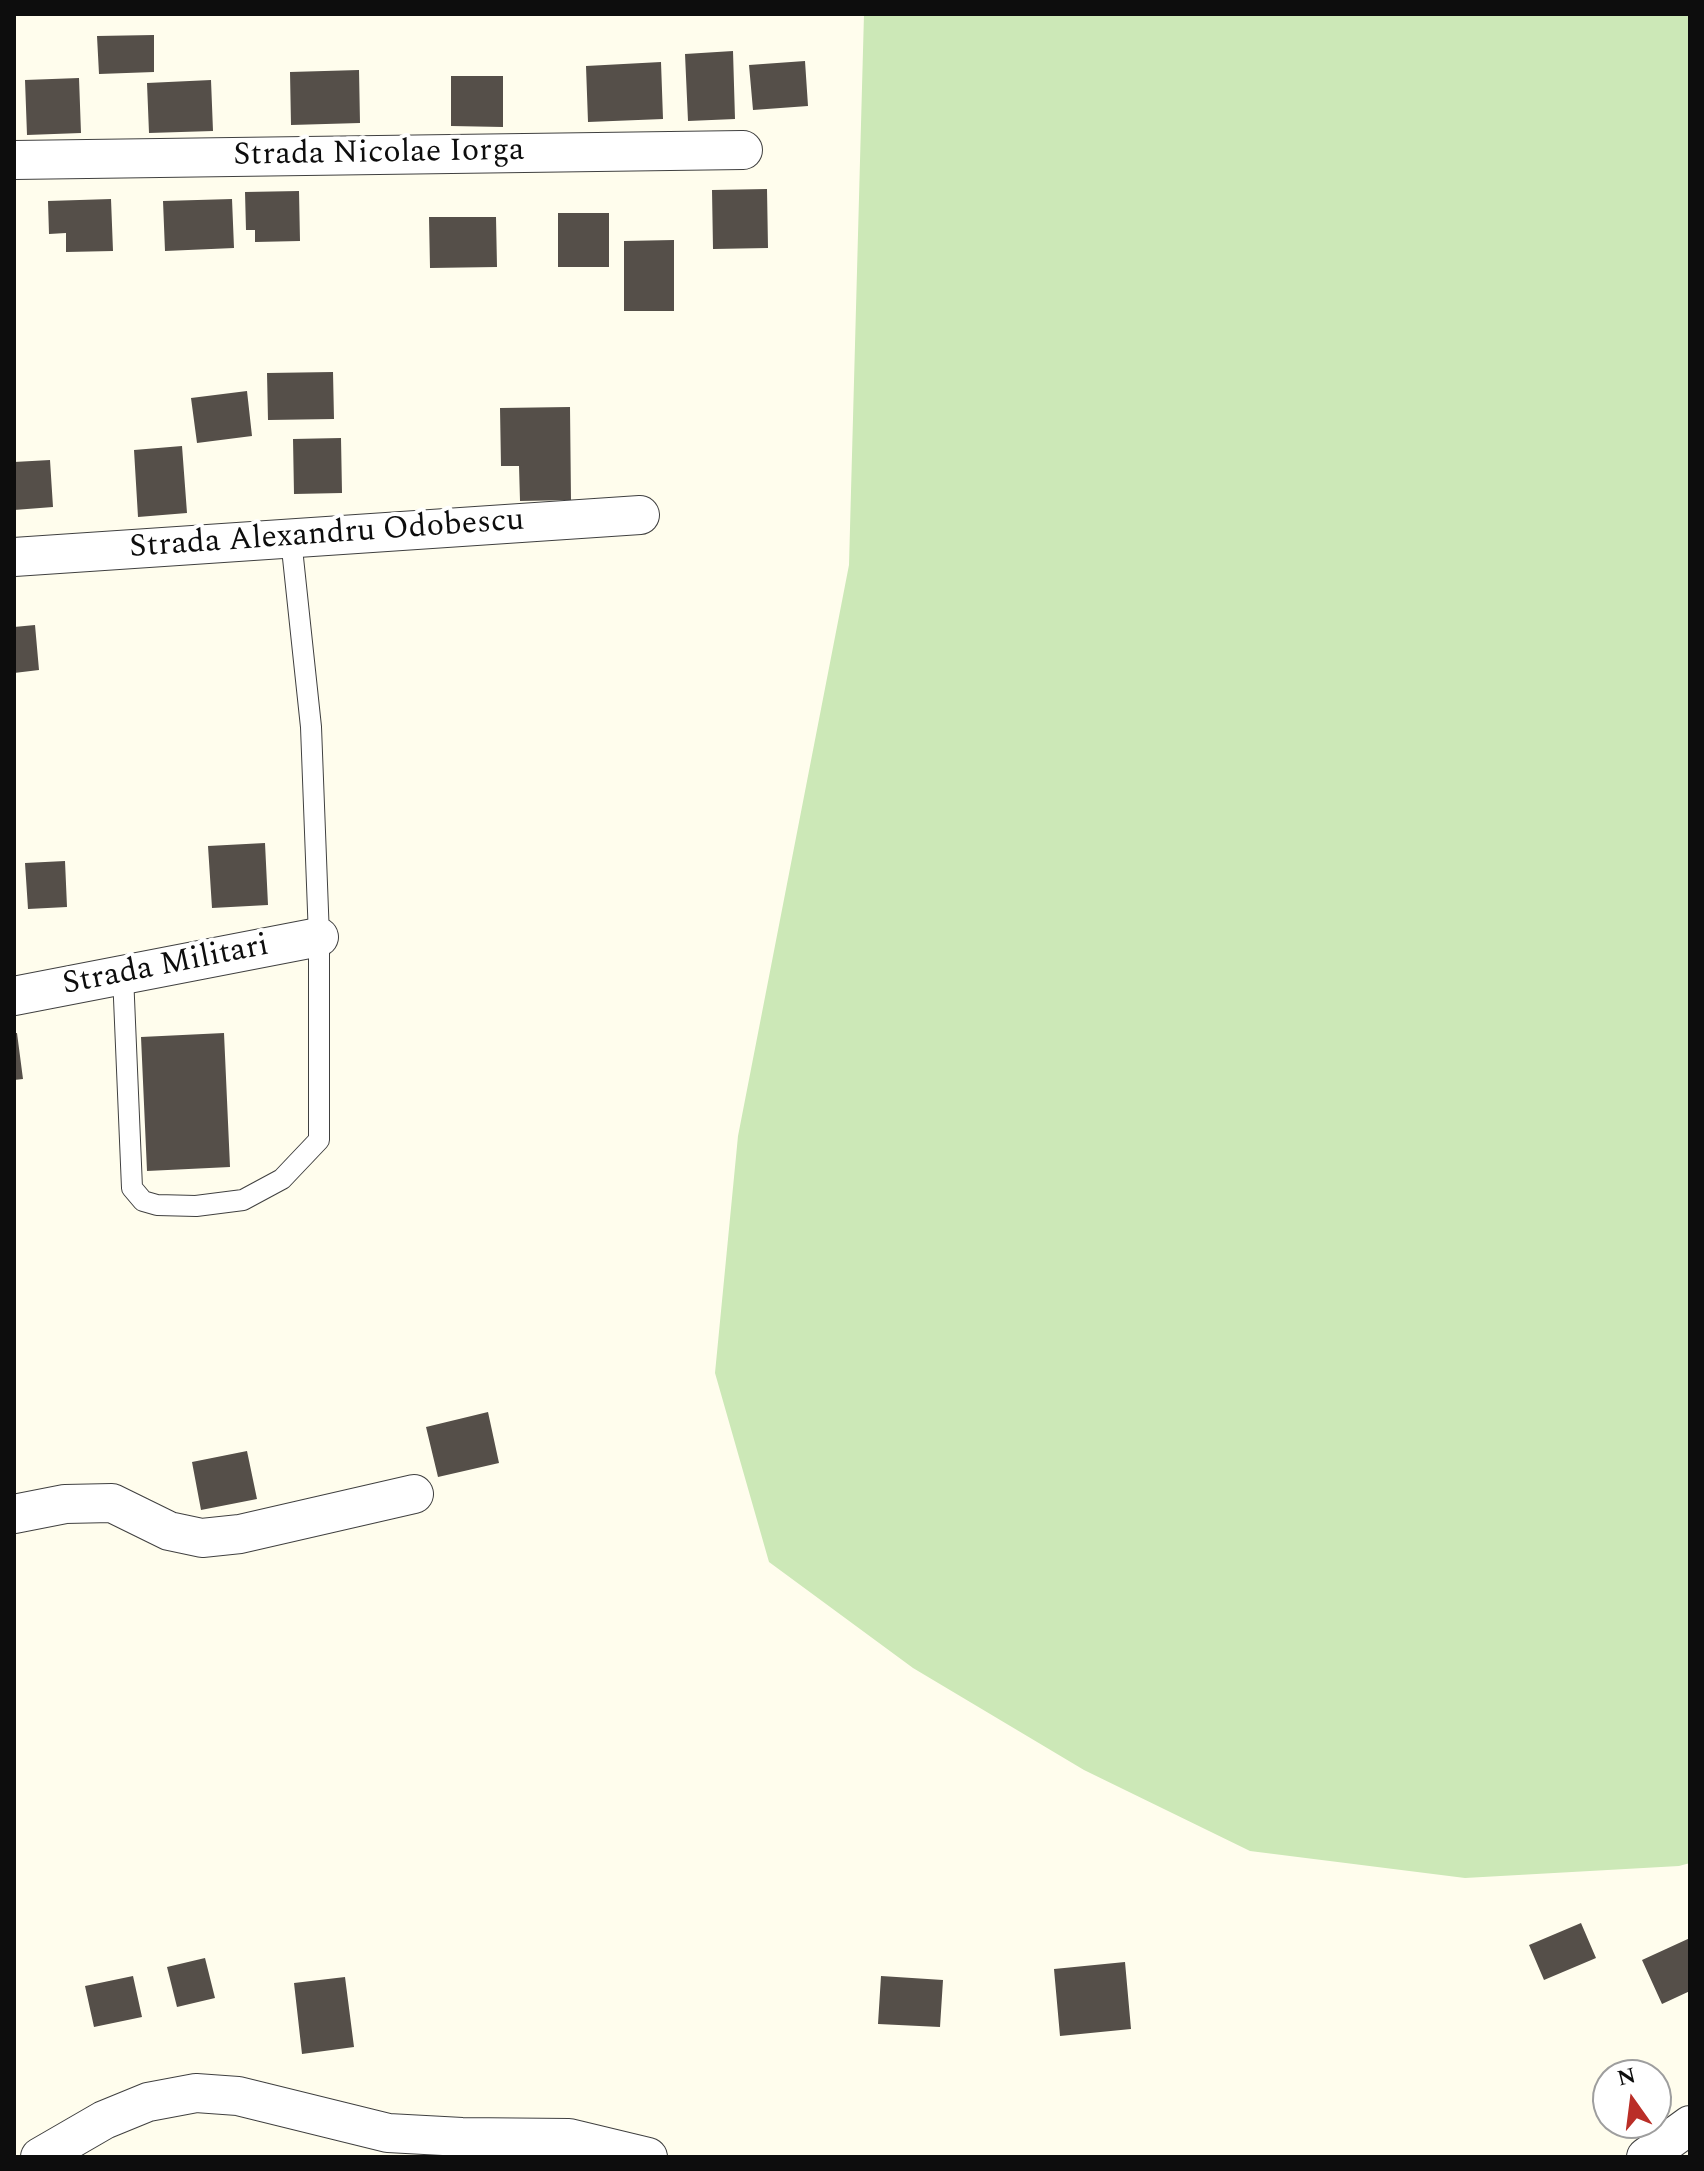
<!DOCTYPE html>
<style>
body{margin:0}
#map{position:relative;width:1704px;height:2171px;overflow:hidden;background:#fffded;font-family:Spectral,serif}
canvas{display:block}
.frame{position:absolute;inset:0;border:16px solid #0d0d0d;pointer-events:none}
.north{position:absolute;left:1592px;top:2059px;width:80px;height:80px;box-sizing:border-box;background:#fff;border:2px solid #9e9e9e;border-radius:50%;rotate:346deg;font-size:22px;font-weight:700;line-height:32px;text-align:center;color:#0d0d0d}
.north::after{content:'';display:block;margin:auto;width:28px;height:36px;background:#ba2e27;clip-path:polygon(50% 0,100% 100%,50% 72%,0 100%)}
</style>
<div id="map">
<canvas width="1704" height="2171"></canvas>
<div class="frame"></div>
<div class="north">N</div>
</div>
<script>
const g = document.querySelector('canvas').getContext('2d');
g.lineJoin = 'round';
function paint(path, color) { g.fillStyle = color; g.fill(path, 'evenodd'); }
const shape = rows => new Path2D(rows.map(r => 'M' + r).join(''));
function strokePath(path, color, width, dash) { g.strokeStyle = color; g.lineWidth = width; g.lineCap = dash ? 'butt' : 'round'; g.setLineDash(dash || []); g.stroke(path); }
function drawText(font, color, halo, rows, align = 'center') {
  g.font = font + ' Spectral,serif'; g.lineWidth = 8; g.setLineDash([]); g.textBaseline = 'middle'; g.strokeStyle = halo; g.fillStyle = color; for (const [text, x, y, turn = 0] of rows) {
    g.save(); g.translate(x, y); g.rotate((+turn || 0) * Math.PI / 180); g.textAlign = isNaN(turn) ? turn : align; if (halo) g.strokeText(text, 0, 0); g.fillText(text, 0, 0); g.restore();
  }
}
paint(shape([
 [864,14,1690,14,1690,1863,1679,1866,1465,1878,1250,1851,1084,1770,913,1668,769,1562,715,1373,738,1136,849,565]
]), '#cce8b7');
paint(shape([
 [154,35,154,72,99,74,97,36],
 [733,51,735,119,688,121,685,54],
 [805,61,808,106,753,110,749,65],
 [661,62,663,119,588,122,586,66],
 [359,70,360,123,291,125,290,72],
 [451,76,503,76,503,127,451,126],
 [79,78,81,133,27,135,25,80],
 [211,80,213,131,149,133,147,83],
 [767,189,768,248,713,249,712,190],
 [299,191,300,241,255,242,255,230,246,230,245,192],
 [111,199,113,251,66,252,66,233,49,234,48,201],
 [232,199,234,248,165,251,163,201],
 [558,213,609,213,609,267,558,267],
 [429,217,496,217,497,267,430,268],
 [674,240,674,311,624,311,624,241],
 [333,372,334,419,268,420,267,373],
 [247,391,252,436,197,443,191,398],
 [570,407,571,500,520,501,519,466,501,466,500,408],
 [341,438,342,493,294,494,293,439],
 [182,446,187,513,138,517,134,450],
 [50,460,53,507,14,510,14,462],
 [35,625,39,670,14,673,14,627],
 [265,843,268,905,212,908,208,846],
 [65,861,67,907,28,909,25,863],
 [14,1033,17,1033,23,1079,14,1080],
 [224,1033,230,1167,147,1171,141,1037],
 [488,1412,499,1463,438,1477,426,1427],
 [247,1451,257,1499,201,1510,192,1462],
 [1581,1923,1596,1958,1544,1980,1529,1945],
 [1690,1938,1690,1991,1662,2004,1642,1960],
 [205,1958,215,1998,177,2007,167,1967],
 [1125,1962,1131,2029,1060,2036,1054,1969],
 [133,1976,142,2017,94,2027,85,1986],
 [881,1976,943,1980,940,2027,878,2024],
 [345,1977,354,2047,302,2054,294,1983]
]), '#554f49');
const lane = shape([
 [123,975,132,1188,143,1201,157,1205,196,1206,243,1200,282,1179,319,1140,319,937,311,727,291,539]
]);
const street = shape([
 [14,160,743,150],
 [14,557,640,515],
 [14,996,319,937],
 [14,1514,65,1504,112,1503,169,1531,202,1538,240,1534,414,1494],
 [40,2157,104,2120,148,2102,196,2093,238,2096,388,2133,462,2137,569,2138,648,2157],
 [1646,2157,1690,2125]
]);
strokePath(lane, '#404040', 22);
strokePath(street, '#404040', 40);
strokePath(lane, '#fff', 20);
strokePath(street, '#fff', 38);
drawText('32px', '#0d0d0d', '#fff', [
 ["Strada Nicolae Iorga",379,155,-1],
 ["Strada Alexandru Odobescu",327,536,-4],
 ["Strada Militari",166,967,-11]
]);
</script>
